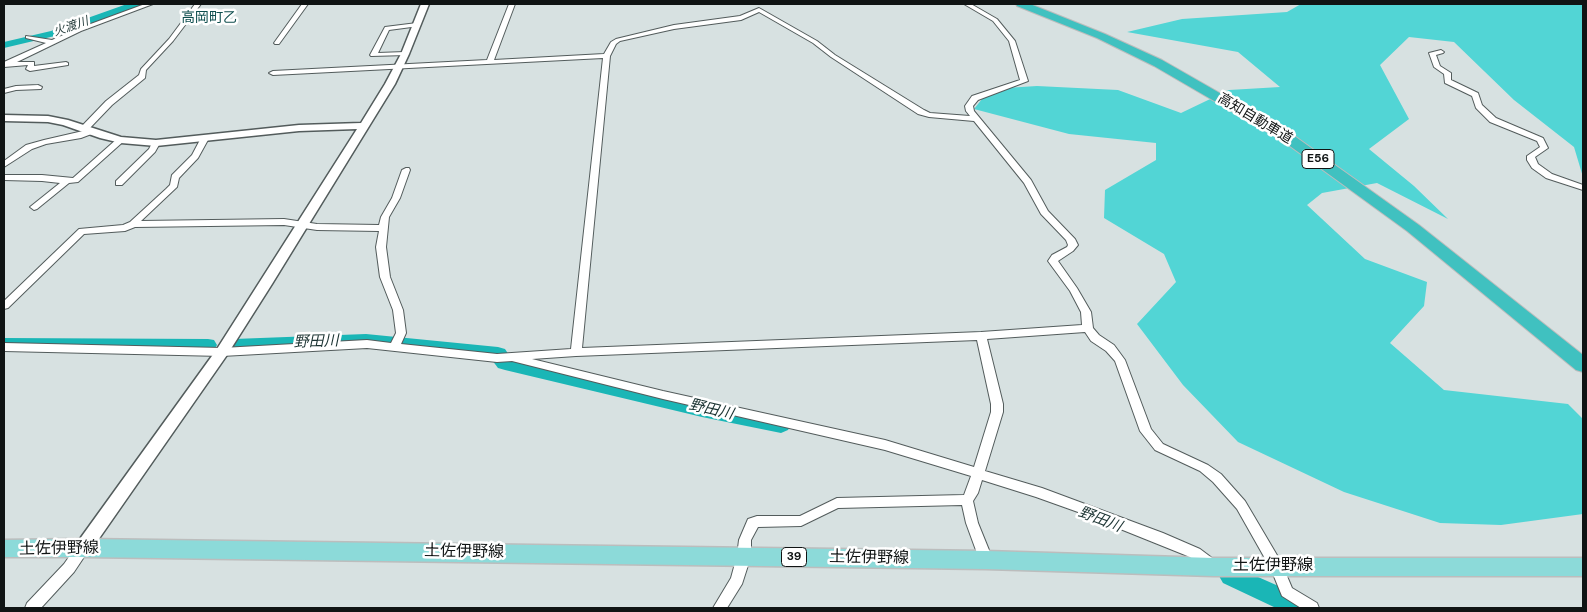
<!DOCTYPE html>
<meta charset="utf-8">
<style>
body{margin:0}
#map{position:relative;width:1587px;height:612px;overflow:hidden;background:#d7e1e1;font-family:"DM Sans",sans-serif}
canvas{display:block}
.frame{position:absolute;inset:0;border:5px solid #101414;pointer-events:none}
</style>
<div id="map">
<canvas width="1587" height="612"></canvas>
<div class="frame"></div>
</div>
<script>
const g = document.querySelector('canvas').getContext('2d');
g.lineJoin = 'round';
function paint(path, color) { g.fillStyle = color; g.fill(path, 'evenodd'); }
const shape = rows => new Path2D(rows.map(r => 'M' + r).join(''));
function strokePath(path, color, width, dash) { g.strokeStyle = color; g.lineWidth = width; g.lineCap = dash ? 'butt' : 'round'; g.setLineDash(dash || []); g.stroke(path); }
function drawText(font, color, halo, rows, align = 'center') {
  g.font = font + ' "DM Sans","Noto Sans JP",sans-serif'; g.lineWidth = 5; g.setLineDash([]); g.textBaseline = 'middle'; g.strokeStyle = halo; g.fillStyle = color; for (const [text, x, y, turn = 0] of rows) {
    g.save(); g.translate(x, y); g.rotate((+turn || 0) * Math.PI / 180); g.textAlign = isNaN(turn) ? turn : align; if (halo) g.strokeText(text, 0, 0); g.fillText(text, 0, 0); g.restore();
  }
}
paint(shape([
 [1301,4,1583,4,1583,177,1574,147,1514,100,1454,42,1409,37,1380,65,1409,119,1369,149,1414,186,1448,219,1377,183,1322,193,1307,205,1365,259,1427,282,1424,306,1390,343,1444,390,1568,404,1583,419,1583,514,1501,525,1440,523,1344,492,1238,442,1183,385,1137,324,1176,282,1164,254,1104,218,1105,190,1156,160,1156,143,1069,134,974,109,990,89,1037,86,1118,90,1181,113,1229,90,1280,87,1238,52,1127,32,1182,19,1287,12]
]), '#52d5d5');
paint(shape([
 [127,4,142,4,141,6,59,35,4,48,4,42,51,31,127,4],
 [366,334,498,347,505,349,511,358,702,403,781,417,788,420,791,425,788,430,781,433,702,417,505,370,498,368,492,360,366,346,234,351,228,350,225,345,228,340,234,339,366,334],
 [4,338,208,339,214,340,217,345,214,350,208,351,4,350,4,338],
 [1231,565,1310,600,1313,608,1276,608,1223,583,1219,576,1223,569,1231,565]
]), '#1ab6b6');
const minor = shape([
 [145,4,153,4,81,31,17,62,34,62,34,66,66,62,68,63,68,65,30,71,26,69,28,65,4,67,4,62,46,43,26,38,26,36,52,40,77,29,145,4],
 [195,4,201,4,173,41,146,70,145,78,112,105,88,130,94,129,94,133,81,138,46,144,32,149,4,167,4,161,26,145,44,140,83,131,80,129,81,127,106,101,139,75,141,69,169,39,195,4],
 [302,4,308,4,279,44,275,44,274,43,302,4],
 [509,4,515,4,494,60,604,54,611,42,616,39,674,25,740,16,759,8,817,41,835,55,924,110,930,113,970,116,966,111,965,106,972,96,1020,80,1009,41,993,21,964,4,971,4,997,19,1015,41,1028,81,978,100,973,106,974,111,1031,180,1048,211,1075,239,1078,245,1073,251,1058,261,1077,288,1091,312,1093,328,1099,335,1114,345,1125,360,1151,429,1163,444,1208,465,1221,474,1245,501,1281,562,1292,588,1317,603,1319,608,1301,608,1282,596,1271,569,1237,509,1213,482,1200,471,1155,450,1140,431,1115,361,1106,351,1091,341,1085,332,987,339,1003,404,1003,412,985,471,1042,488,1163,533,1200,549,1216,561,1218,565,1216,569,1211,571,1206,569,1190,557,1078,512,1036,497,982,480,978,493,973,501,978,523,993,560,991,564,986,566,981,564,966,523,962,505,838,508,801,526,758,527,751,540,751,556,742,584,727,608,713,608,731,578,737,556,739,540,748,519,757,516,800,516,837,498,964,495,971,476,885,450,663,399,512,361,497,362,367,348,222,356,4,351,4,343,222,348,367,340,391,343,396,333,393,310,380,277,376,247,379,231,317,230,284,225,135,227,125,231,84,234,8,308,4,309,4,301,79,229,123,225,130,222,166,189,170,185,172,175,192,155,202,136,205,136,209,138,198,158,179,178,177,187,141,221,284,219,317,224,379,225,381,217,392,198,402,170,406,168,409,168,410,170,400,198,389,217,386,247,390,277,403,310,406,333,401,344,497,354,571,349,603,58,273,75,269,73,273,71,487,60,509,4],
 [759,12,813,43,831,57,918,114,929,117,974,121,1024,183,1041,214,1066,240,1068,245,1067,247,1052,255,1048,261,1070,291,1081,312,1082,325,981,332,582,348,610,56,616,44,620,41,674,29,741,20,759,12],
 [977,340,991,404,991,412,974,467,885,440,663,391,532,359,576,356,977,340],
 [417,23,419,24,419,26,389,30,378,53,405,52,407,53,407,55,371,56,370,55,385,27,417,23],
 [1441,50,1444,52,1443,53,1436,55,1440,66,1451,73,1451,80,1478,93,1482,105,1496,118,1543,138,1548,148,1535,157,1538,164,1552,174,1583,185,1583,190,1546,178,1532,168,1527,160,1527,156,1540,147,1537,141,1490,122,1476,108,1472,96,1445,83,1444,74,1434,67,1429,53,1441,50],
 [38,85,42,87,41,89,16,90,4,93,4,89,16,86,38,85],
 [118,138,124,138,125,140,78,182,69,183,37,209,34,210,30,207,60,183,42,181,4,180,4,175,42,175,73,178,118,138],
 [153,141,159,141,160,143,155,152,122,185,116,185,116,181,149,149,153,141],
 [83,542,88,544,90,548,74,572,41,608,25,608,27,603,64,564,78,544,83,542]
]);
const tertiary = shape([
 [421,4,429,4,409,54,395,84,272,284,227,355,89,553,83,555,77,553,75,548,77,543,217,349,357,129,299,131,156,146,121,143,100,138,63,125,48,122,4,121,4,115,48,116,68,120,121,137,156,140,299,125,361,123,385,84,401,54,421,4]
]);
const primary = shape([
 [83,539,986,551,1213,558,1583,558,1583,576,1213,576,986,569,83,557,4,557,4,540,83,539]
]);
const motorway = shape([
 [1016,4,1030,4,1105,34,1162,60,1293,135,1419,225,1583,355,1583,372,1576,370,1407,231,1283,141,1154,66,1097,38,1017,6,1016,4]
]);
strokePath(minor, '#535c5c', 2);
strokePath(tertiary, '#535c5c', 3);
strokePath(primary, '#bcbdbd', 3);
strokePath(motorway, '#bcbdbd', 2);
paint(minor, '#fff');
paint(tertiary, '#fff');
paint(primary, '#8cdad9');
paint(motorway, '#40c1c0');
drawText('italic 12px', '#1b3332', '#fff', [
 ["火渡川",71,27,-19]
]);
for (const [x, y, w] of [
 [1318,159,32],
 [794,557,25]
]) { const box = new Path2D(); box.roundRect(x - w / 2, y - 9.5, w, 19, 4); g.fillStyle = '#fff'; g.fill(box); strokePath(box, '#101414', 1); }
drawText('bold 12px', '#101414', null, [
 ["E56",1318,159],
 ["39",794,557]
]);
drawText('14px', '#0f4e4e', '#fff', [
 ["高岡町乙",209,18]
]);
drawText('14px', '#101414', '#fff', [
 ["高知自動車道",1255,119,31]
]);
drawText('italic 15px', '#1b3332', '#fff', [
 ["野田川",316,342,-2],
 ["野田川",711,410,13],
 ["野田川",1100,520,21]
]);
drawText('16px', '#101414', '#fff', [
 ["土佐伊野線",59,549,-1],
 ["土佐伊野線",464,552,1],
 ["土佐伊野線",869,558,1],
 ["土佐伊野線",1273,566]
]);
</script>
